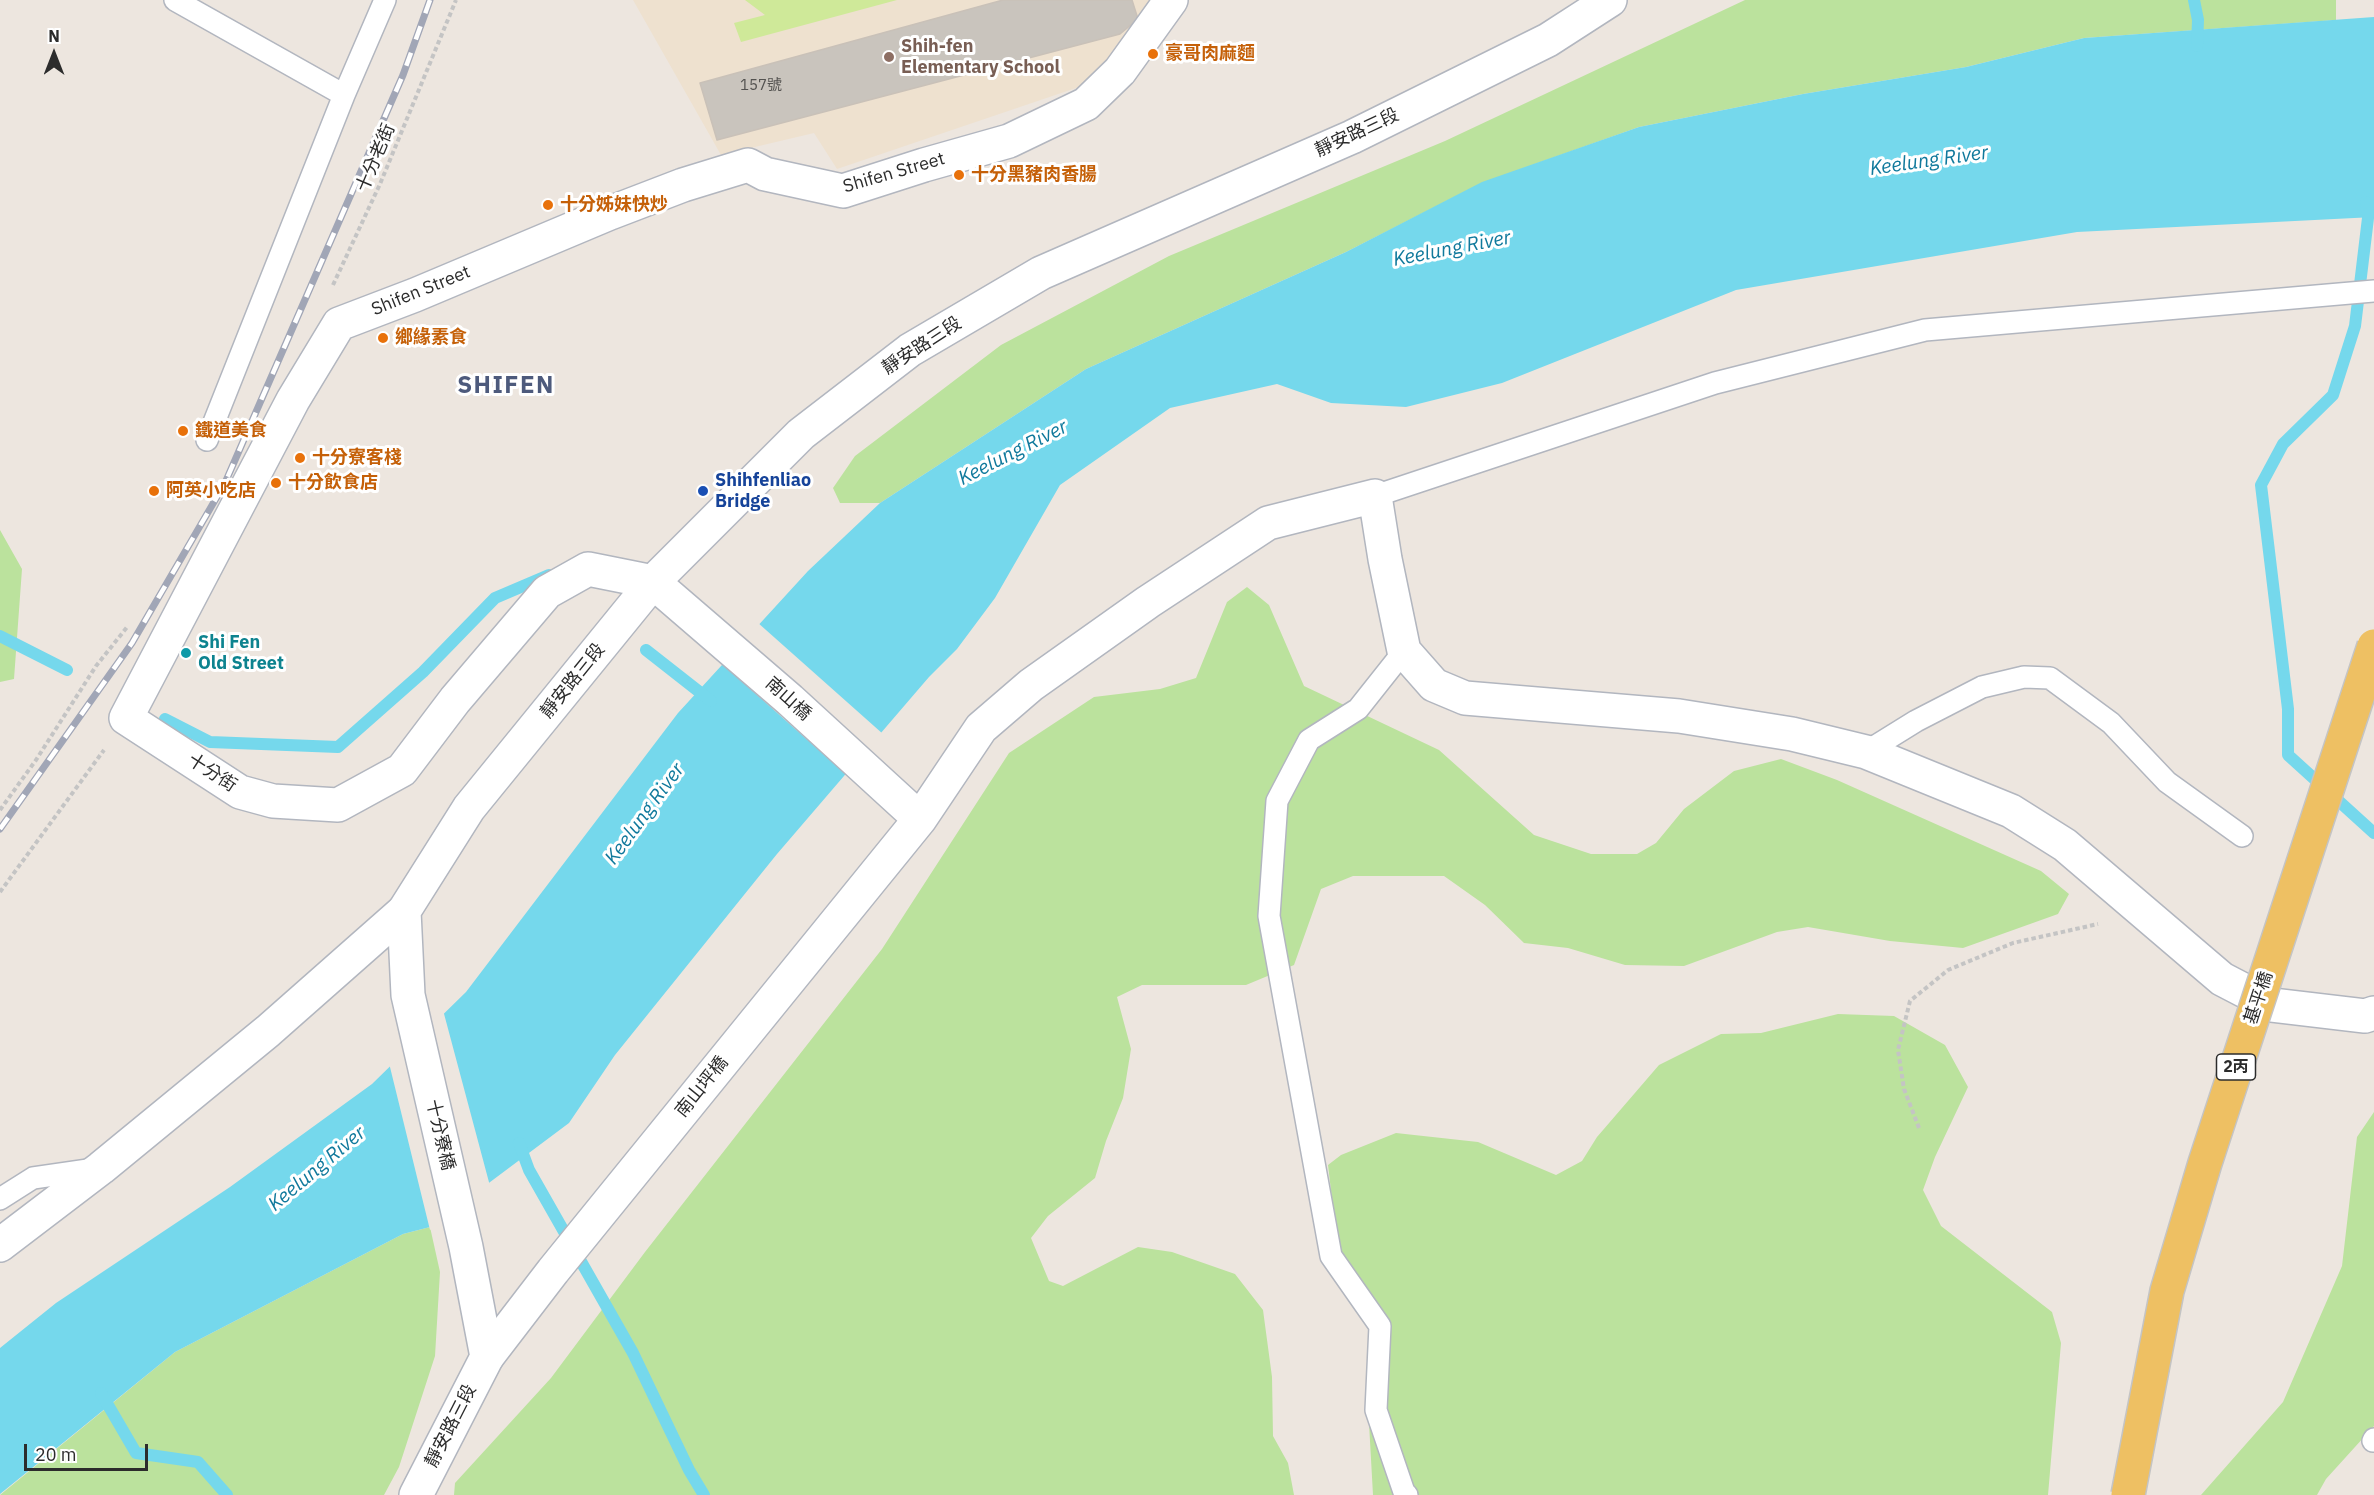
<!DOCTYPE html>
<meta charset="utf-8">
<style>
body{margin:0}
#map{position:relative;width:2374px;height:1495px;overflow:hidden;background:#ede6df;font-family:"IBM Plex Sans",sans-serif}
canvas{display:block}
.north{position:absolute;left:24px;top:24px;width:60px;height:60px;-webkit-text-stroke:4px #fff;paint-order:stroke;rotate:0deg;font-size:16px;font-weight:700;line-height:24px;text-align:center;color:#2c2c2c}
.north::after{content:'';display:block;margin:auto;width:21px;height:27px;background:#2c2c2c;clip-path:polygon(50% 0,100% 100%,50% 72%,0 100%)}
.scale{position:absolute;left:24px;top:1444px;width:124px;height:27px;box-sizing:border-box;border:3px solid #2c2c2c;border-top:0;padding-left:8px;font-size:18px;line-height:21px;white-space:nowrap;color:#2c2c2c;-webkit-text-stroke:4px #fff;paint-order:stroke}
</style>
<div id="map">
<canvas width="2374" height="1495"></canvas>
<div class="north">N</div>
<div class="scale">20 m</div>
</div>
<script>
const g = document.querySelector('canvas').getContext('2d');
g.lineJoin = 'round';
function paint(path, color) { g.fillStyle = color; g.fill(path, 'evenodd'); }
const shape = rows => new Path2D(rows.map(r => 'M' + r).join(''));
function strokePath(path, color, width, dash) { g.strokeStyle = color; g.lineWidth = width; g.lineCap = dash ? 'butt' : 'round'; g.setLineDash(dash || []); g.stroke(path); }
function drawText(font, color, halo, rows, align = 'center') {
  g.font = font + ' "IBM Plex Sans","Noto Sans TC",sans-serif'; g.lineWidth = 6; g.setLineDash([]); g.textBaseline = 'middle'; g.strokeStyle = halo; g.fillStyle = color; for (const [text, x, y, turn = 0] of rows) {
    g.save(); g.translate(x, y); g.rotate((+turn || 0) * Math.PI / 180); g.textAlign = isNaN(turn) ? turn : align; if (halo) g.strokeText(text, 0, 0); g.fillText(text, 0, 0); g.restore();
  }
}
paint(shape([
 [633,0,1160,0,1144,27,1079,87,837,169,814,133,721,155]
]), '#eee1cf');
paint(shape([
 [1745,0,2336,0,2336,20,2084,38,1966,67,1803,94,1639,127,1482,183,1346,252,1086,369,880,503,840,503,833,488,855,456,1001,345,1169,256,1445,141],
 [0,530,22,569,14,679,0,682],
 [1247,587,1269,605,1304,686,1439,750,1534,835,1591,854,1637,854,1656,843,1684,809,1734,771,1781,759,1837,780,2041,871,2069,894,2058,914,1963,948,1890,941,1808,927,1777,932,1684,966,1625,965,1568,948,1524,943,1485,905,1444,876,1353,876,1321,889,1294,965,1246,985,1142,985,1117,997,1131,1049,1123,1098,1106,1141,1095,1178,1048,1216,1031,1238,1049,1281,1063,1286,1138,1247,1172,1252,1235,1274,1263,1310,1272,1377,1273,1436,1288,1463,1294,1495,454,1495,455,1483,551,1378,645,1252,882,949,1009,753,1094,697,1160,689,1196,678,1227,602],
 [1838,1014,1894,1016,1945,1045,1968,1087,1935,1157,1923,1190,1941,1226,2052,1312,2061,1343,2048,1495,1373,1495,1368,1405,1378,1311,1338,1250,1328,1165,1341,1155,1396,1133,1478,1142,1556,1175,1582,1161,1597,1137,1659,1065,1721,1034,1761,1033],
 [2374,1112,2374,1426,2326,1479,2317,1495,2201,1495,2283,1402,2342,1266,2357,1137],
 [430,1227,440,1272,435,1356,399,1467,384,1495,0,1495,175,1352,403,1234]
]), '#bbe29d');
paint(shape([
 [745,0,897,0,741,42,734,23,765,15]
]), '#cfe999');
paint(shape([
 [2374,17,2374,217,2077,232,1736,290,1502,383,1406,407,1331,403,1277,384,1170,408,1060,485,995,598,957,649,929,677,777,854,615,1055,569,1123,430,1227,403,1234,175,1352,0,1494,0,1348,56,1303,230,1187,372,1084,466,992,678,713,808,571,880,503,1086,369,1346,252,1482,182,1639,127,1803,94,1966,67,2084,38]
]), '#75d8ec');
paint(shape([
 [757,622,883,734,848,776,720,662],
 [443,1010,490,1186,430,1230,389,1063]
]), '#ede6df');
strokePath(shape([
 [2194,0,2198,20,2197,46],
 [2366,202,2368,218,2355,326,2333,395,2283,444,2261,485,2288,709,2288,755,2374,833],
 [0,636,67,670],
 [646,650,711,701],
 [165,719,210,742,338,747,423,672,495,598,549,575],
 [519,1143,529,1170,633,1353,689,1470,704,1495],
 [101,1393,136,1453,198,1462,227,1495]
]), '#75d8ec', 12);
const building = shape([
 [1003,0,1132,0,1138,19,1120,34,717,140,700,83,1003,0]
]);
paint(building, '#c9c4bd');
strokePath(building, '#c9c1b8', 1.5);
const lane = shape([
 [175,0,344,95,385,0],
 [207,440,344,95],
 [1375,496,1715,383,1925,330,2374,291],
 [1404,651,1358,709,1309,740,1277,801,1269,916,1331,1256,1380,1326,1376,1410,1404,1492,1407,1495],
 [1866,752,1916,721,1982,687,2024,677,2050,678,2111,723,2167,782,2242,836],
 [0,1199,33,1178,95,1169],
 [2373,1441,2374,1439]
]);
const street = shape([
 [920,819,790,700,653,582,588,569,547,592,455,700,402,770,338,805,273,801,240,792,126,718,293,400,339,324,415,295,610,213,683,185,748,165,765,174,843,191,924,165,1009,141,1086,104,1120,71,1171,0],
 [0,1245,101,1168,268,1031,404,911],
 [487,1357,553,1271,920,819,981,728,1031,685,1148,602,1268,523,1375,496,1385,559,1404,651,1434,685,1465,698,1679,716,1792,734,1866,752,2011,811,2065,845,2222,979,2272,1005,2365,1016,2374,1013]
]);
const secondary = shape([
 [416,1495,487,1357,466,1247,408,995,404,911,469,808,653,582,801,434,910,350,1041,273,1352,137,1548,40,1610,0]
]);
strokePath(lane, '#b2b6bf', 24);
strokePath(street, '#b2b6bf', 36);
strokePath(secondary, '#b2b6bf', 36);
strokePath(shape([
 [333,285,380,184,456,0],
 [0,810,36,760,96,666,128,626],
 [0,892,104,750],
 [1919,1128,1904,1089,1898,1050,1910,1001,1948,970,2013,943,2098,924]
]), '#c4c4c4', 4, [4.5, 3]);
strokePath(lane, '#fff', 21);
strokePath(street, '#fff', 33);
strokePath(secondary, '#fff', 33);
const rail = shape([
 [0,829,132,643,225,483,403,75,430,0]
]);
strokePath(rail, '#a1a6b6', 7);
strokePath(rail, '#fff', 4.5, [14]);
const primaryBridge = shape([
 [2128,1495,2167,1291,2205,1163,2374,646]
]);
strokePath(primaryBridge, '#c4c4c4', 36, []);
strokePath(primaryBridge, '#eec063', 33);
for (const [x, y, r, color] of [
 [1153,54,6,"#e8710a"],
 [889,57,6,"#8d6e63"],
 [959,175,6,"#e8710a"],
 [548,205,6,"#e8710a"],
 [383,338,6,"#e8710a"],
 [183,431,6,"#e8710a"],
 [300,458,6,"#e8710a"],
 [276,483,6,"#e8710a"],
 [154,491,6,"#e8710a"],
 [703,491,6,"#1a4fb4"],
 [186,653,6,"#0f9aa8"]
]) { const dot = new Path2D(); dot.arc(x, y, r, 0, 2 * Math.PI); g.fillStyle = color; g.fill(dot); strokePath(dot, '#fff', 2); }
drawText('15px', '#535250', null, [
 ["157號",761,86]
]);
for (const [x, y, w] of [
 [2236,1067,39]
]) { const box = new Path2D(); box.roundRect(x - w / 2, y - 13, w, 26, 4.5); g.fillStyle = '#fff'; g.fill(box); strokePath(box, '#2c2c2c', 1.5); }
drawText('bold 16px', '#2c2c2c', null, [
 ["2丙",2236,1067]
]);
drawText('bold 18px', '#785e54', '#fff', [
 ["Shih-fen",901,47],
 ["Elementary School",901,68]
], 'left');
drawText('bold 18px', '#c56008', '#fff', [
 ["豪哥肉麻麵",1165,54],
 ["十分黑豬肉香腸",971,175],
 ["十分姊妹快炒",560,205],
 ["鄉緣素食",395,338],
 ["鐵道美食",195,431],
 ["十分寮客棧",312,458],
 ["十分飲食店",288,483],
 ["阿英小吃店",166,491]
], 'left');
drawText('18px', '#2c2c2c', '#fff', [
 ["靜安路三段",1357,133,-25],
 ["十分老街",376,158,-67],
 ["Shifen Street",894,173,-16],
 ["Shifen Street",421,291,-22],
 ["靜安路三段",922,346,-33],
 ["靜安路三段",573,681,-51],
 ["南山橋",788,699,42],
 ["十分街",212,773,33],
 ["基平橋",2259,998,-72],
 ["南山坪橋",702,1087,-51],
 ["十分寮橋",440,1135,77],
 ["靜安路三段",451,1426,-63]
]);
drawText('bold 18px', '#164399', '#fff', [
 ["Shihfenliao",715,481],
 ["Bridge",715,502]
], 'left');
drawText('bold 18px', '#0d838f', '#fff', [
 ["Shi Fen",198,643],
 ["Old Street",198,664]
], 'left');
drawText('italic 20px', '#10799c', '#fff', [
 ["Keelung River",1929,161,-8],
 ["Keelung River",1452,249,-11],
 ["Keelung River",1013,453,-27],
 ["Keelung River",645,814,-54],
 ["Keelung River",317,1169,-40]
]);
g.letterSpacing = '1.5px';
drawText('bold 24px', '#4d5a7c', '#fff', [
 ["SHIFEN",506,386]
]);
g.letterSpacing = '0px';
</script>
